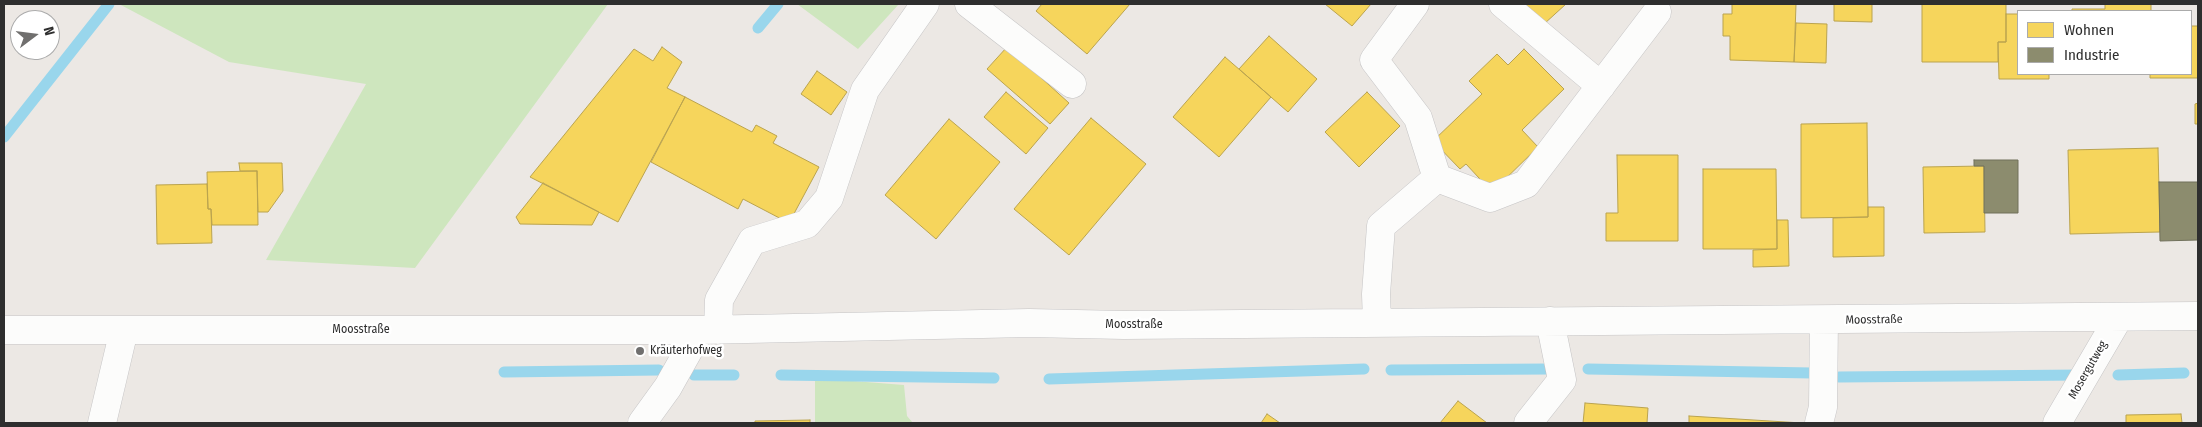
<!DOCTYPE html>
<meta charset="utf-8">
<style>
body{margin:0}
#map{position:relative;width:2202px;height:427px;overflow:hidden;background:#ece8e4;font-family:"Fira Sans Condensed",sans-serif}
canvas{display:block}
.frame{position:absolute;inset:0;border:5px solid #2e2e2e;pointer-events:none}
.legend{position:absolute;left:2017px;top:10px;width:175px;height:65px;box-sizing:border-box;background:#fff;border:1px solid #ababab;margin:0;padding:6px 9px;list-style:none;font-size:15px;color:#2e2e2e}
.legend li{display:flex;align-items:center;gap:10px;height:25px}
.legend b{width:25px;border:1px solid #ababab}
.north{position:absolute;left:10px;top:10px;width:50px;height:50px;box-sizing:border-box;background:#fff;border:1px solid #ababab;border-radius:50%;rotate:75deg;font-size:14px;font-weight:700;line-height:20px;text-align:center;color:#2e2e2e}
.north::after{content:'';display:block;margin:auto;width:18px;height:22px;background:#706f6e;clip-path:polygon(50% 0,100% 100%,50% 72%,0 100%)}
</style>
<div id="map">
<canvas width="2202" height="427"></canvas>
<div class="frame"></div>
<ul class="legend">
<li><b style="height:14px;background:#f6d55c"></b>Wohnen</li>
<li><b style="height:14px;background:#8c8c6e"></b>Industrie</li>
</ul>
<div class="north">N</div>
</div>
<script>
const g = document.querySelector('canvas').getContext('2d');
g.lineJoin = 'round';
function paint(path, color) { g.fillStyle = color; g.fill(path, 'evenodd'); }
const shape = rows => new Path2D(rows.map(r => 'M' + r).join(''));
function strokePath(path, color, width, dash) { g.strokeStyle = color; g.lineWidth = width; g.lineCap = dash ? 'butt' : 'round'; g.setLineDash(dash || []); g.stroke(path); }
function drawText(font, color, halo, rows, align = 'center') {
  g.font = font + ' "Fira Sans Condensed",sans-serif'; g.lineWidth = 5; g.setLineDash([]); g.textBaseline = 'middle'; g.strokeStyle = halo; g.fillStyle = color; for (const [text, x, y, turn = 0] of rows) {
    g.save(); g.translate(x, y); g.rotate((+turn || 0) * Math.PI / 180); g.textAlign = isNaN(turn) ? turn : align; if (halo) g.strokeText(text, 0, 0); g.fillText(text, 0, 0); g.restore();
  }
}
paint(shape([
 [119,4,608,4,415,268,266,260,366,84,229,62],
 [797,4,899,4,858,49],
 [815,378,904,385,907,416,913,423,815,423]
]), '#cee6be');
const homes = shape([
 [1042,4,1130,4,1087,54,1036,11,1042,4],
 [1325,4,1371,4,1352,26,1325,4],
 [1525,4,1566,4,1544,24,1525,4],
 [1732,4,1796,4,1794,62,1730,60,1730,36,1723,36,1723,14,1732,14,1732,4],
 [1834,4,1872,4,1872,22,1834,21,1834,4],
 [1922,4,2006,4,2006,42,1998,42,1998,62,1922,62,1922,4],
 [2105,4,2151,4,2151,11,2072,11,2072,9,2105,9,2105,4],
 [2006,14,2018,14,2018,74,2049,74,2049,79,1999,79,1998,42,2006,42,2006,14],
 [1796,23,1827,24,1826,63,1794,62,1796,23],
 [2191,26,2198,26,2198,78,2150,78,2150,74,2191,74,2191,26],
 [1269,36,1317,79,1288,112,1239,69,1269,36],
 [662,47,682,62,667,88,685,97,618,222,530,177,634,49,653,61,662,47],
 [1007,47,1069,103,1050,124,987,69,1007,47],
 [1524,49,1564,89,1522,130,1538,147,1492,192,1466,164,1460,169,1433,141,1482,94,1469,81,1497,54,1508,65,1524,49],
 [1225,57,1271,97,1219,157,1173,117,1225,57],
 [817,71,847,92,831,115,801,94,817,71],
 [1006,92,1048,128,1026,154,984,117,1006,92],
 [1367,92,1400,126,1359,167,1325,132,1367,92],
 [685,97,752,132,756,125,777,136,773,143,819,167,789,223,743,199,738,209,651,162,685,97],
 [2198,103,2198,124,2195,124,2195,104,2198,103],
 [1091,118,1146,164,1069,255,1014,209,1091,118],
 [949,119,1000,162,936,239,885,195,949,119],
 [1867,123,1868,217,1801,218,1801,124,1867,123],
 [2158,148,2160,232,2070,234,2068,150,2158,148],
 [1617,155,1678,155,1678,241,1606,241,1606,213,1618,213,1617,155],
 [239,163,282,163,283,191,268,212,258,212,257,171,240,171,239,163],
 [1984,166,1985,232,1924,233,1923,167,1984,166],
 [1703,169,1776,169,1777,249,1703,249,1703,169],
 [257,171,258,225,212,225,211,209,208,209,207,172,257,171],
 [543,183,599,212,592,225,520,224,516,217,543,183],
 [207,184,208,209,211,209,212,243,157,244,156,185,207,184],
 [1868,207,1884,207,1884,256,1833,257,1833,218,1868,217,1868,207],
 [1777,220,1788,220,1789,266,1753,267,1753,250,1777,249,1777,220],
 [1458,401,1487,423,1440,423,1458,401],
 [1585,403,1648,408,1647,423,1583,423,1585,403],
 [1267,414,1280,423,1261,423,1267,414],
 [2181,414,2182,423,2126,423,2126,415,2181,414],
 [1689,416,1802,423,1689,423,1689,416],
 [810,420,810,423,755,423,755,421,810,420]
]);
paint(homes, '#f6d55c');
strokePath(homes, '#baa34e', 1);
const industry = shape([
 [1974,160,2018,160,2018,213,1984,213,1984,166,1974,166,1974,160],
 [2159,182,2198,182,2198,240,2160,241,2159,182]
]);
paint(industry, '#8c8c6e');
strokePath(industry, '#70705b', 1);
strokePath(shape([
 [758,28,778,4],
 [4,137,109,4],
 [1588,369,1812,373],
 [1391,370,1549,369],
 [504,372,659,370],
 [694,375,734,375],
 [781,375,994,378],
 [2118,375,2184,373],
 [1839,377,2082,375],
 [1049,379,1364,369]
]), '#99d6ec', 11);
const minor = shape([
 [969,4,1072,84],
 [1415,4,1374,60,1418,118,1437,178],
 [1503,4,1601,86],
 [1377,323,1376,294,1381,226,1437,178,1490,198,1526,184,1657,12],
 [4,330,700,330,1029,323,1124,325,2198,316],
 [718,330,719,300,752,241,807,224,829,198,865,90,925,4],
 [102,423,124,330],
 [642,423,668,387,700,330],
 [1528,423,1562,380,1550,321],
 [1819,423,1823,407,1824,320],
 [2057,423,2119,317]
]);
strokePath(minor, '#c5c4c5', 29);
strokePath(minor, '#fcfcfb', 28);
for (const [x, y, r, color] of [
 [640,351,5,"#706f6e"]
]) { const dot = new Path2D(); dot.arc(x, y, r, 0, 2 * Math.PI); g.fillStyle = color; g.fill(dot); strokePath(dot, '#fff', 2); }
drawText('12px', '#2e2e2e', '#fff', [
 ["Moosstraße",1874,320,-1],
 ["Moosstraße",1134,325],
 ["Moosstraße",361,330],
 ["Mosergutweg",2088,370,-60]
]);
drawText('12px', '#2e2e2e', '#fff', [
 ["Kräuterhofweg",650,351]
], 'left');
</script>
